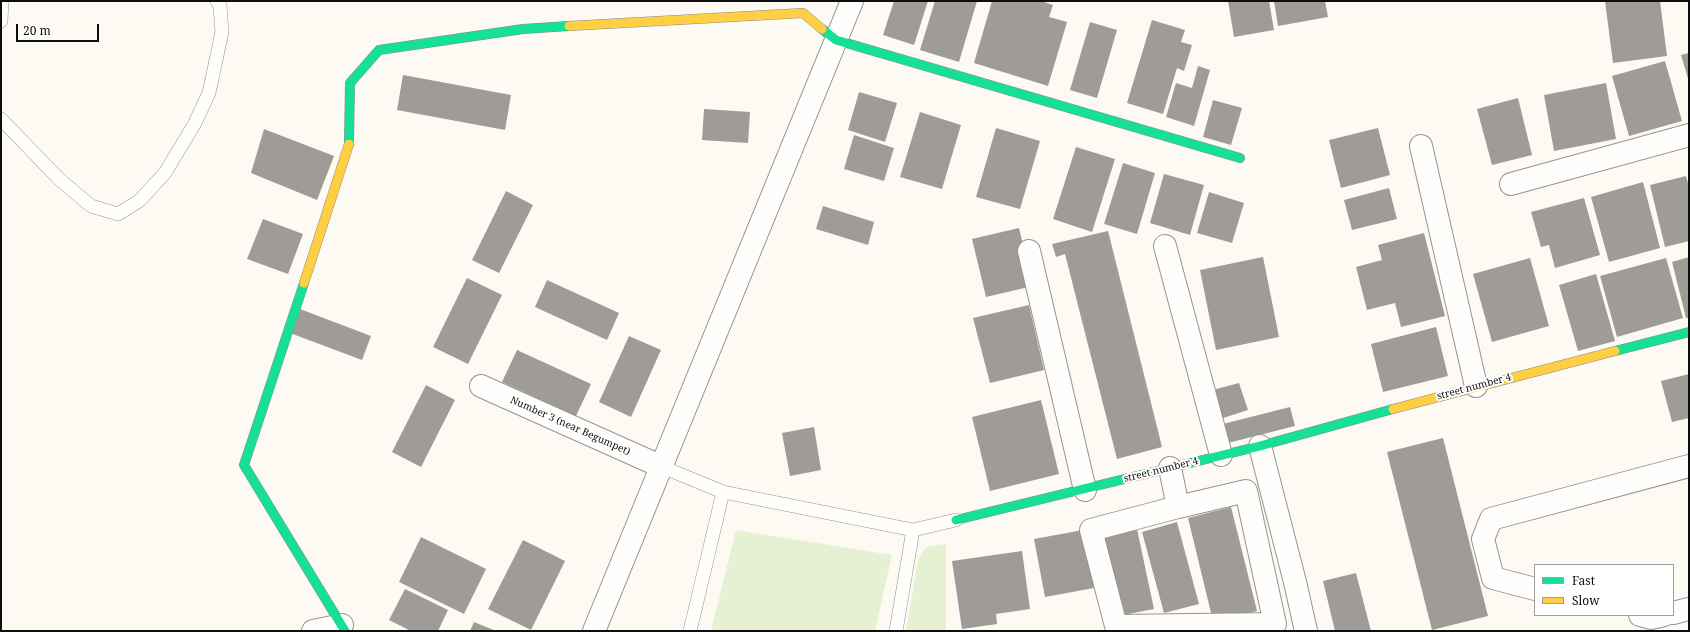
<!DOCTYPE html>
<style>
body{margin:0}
#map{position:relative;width:1690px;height:632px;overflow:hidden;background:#fcfaf2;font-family:"Noto Serif",serif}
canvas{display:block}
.frame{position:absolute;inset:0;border:2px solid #0e0e0e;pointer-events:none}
.legend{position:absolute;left:1534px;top:564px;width:140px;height:52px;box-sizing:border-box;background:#fff;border:1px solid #9f9f9f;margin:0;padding:5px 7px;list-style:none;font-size:12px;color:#0e0e0e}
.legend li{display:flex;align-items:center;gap:8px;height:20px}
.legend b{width:20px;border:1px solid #9f9f9f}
.scale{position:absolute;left:16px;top:24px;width:83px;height:18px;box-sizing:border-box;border:2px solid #0e0e0e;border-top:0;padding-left:5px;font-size:12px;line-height:14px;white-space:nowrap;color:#0e0e0e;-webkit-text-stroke:3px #fff;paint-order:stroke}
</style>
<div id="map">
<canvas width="1690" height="632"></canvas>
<div class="frame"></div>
<ul class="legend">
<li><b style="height:5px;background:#16e098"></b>Fast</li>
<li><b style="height:5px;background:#ffcf43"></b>Slow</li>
</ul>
<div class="scale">20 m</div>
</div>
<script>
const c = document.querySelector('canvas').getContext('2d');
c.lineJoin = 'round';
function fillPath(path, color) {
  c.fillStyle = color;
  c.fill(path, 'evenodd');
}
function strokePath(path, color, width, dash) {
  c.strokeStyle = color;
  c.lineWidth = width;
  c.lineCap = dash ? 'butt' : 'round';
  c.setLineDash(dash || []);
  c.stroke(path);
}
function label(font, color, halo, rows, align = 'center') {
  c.font = font + ' "Noto Serif",serif';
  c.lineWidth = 4;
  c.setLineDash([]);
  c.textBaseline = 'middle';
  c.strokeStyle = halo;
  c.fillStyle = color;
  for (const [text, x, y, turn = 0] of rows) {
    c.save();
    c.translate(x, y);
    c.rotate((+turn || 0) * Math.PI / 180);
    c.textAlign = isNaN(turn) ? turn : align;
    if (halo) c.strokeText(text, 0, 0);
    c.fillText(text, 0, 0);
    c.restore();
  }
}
const green = new Path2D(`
 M736,530L892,555L875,631H711Z
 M946,544V631H906L918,560L926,547Z`);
const building = new Path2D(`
 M894,1H928L914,45L883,35Z
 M935,1H977L959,62L920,50Z
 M992,1H1041L1053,5L1049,17L1067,22L1048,86L974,63Z
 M1228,1H1269L1274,30L1234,37Z
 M1274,1H1325L1328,17L1278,26Z
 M1605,1H1660L1667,56L1613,63Z
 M1152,20L1185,30L1181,42L1192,45L1184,71L1177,68L1163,114L1127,103Z
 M1090,22L1117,30L1097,98L1070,90Z
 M1689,53V82L1681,55Z
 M1665,61L1682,121L1629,136L1612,76Z
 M1198,66L1210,70L1194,126L1166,117L1176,83L1192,88Z
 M403,75L511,95L505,130L397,110Z
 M1606,83L1616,139L1554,151L1544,95Z
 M859,92L897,103L885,142L848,130Z
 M1518,98L1532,155L1492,165L1477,109Z
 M1213,100L1242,108L1231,145L1203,137Z
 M704,109L750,112L748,143L702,140Z
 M920,112L961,125L942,189L900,177Z
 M996,128L1040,141L1020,209L976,197Z
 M1378,128L1390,175L1341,188L1329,140Z
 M264,129L334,156L317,200L251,173Z
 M854,135L894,148L884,181L844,169Z
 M1076,147L1115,159L1092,232L1053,219Z
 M1123,163L1155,173L1137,234L1104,224Z
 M1164,174L1204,185L1190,235L1150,223Z
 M1686,176L1689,187V241L1665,247L1650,185Z
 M1643,182L1660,248L1609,262L1591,197Z
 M1389,188L1397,219L1352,230L1344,200Z
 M506,191L533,205L499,273L472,260Z
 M1209,192L1244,203L1232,243L1197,233Z
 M1584,198L1600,255L1555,268L1549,245L1541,247L1531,212Z
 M823,206L874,222L868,245L816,229Z
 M263,219L303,234L288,274L247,259Z
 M1019,228L1033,286L986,297L972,239Z
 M1108,231L1162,447L1117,459L1065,254L1056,257L1052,244Z
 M1424,233L1445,316L1401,327L1395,303L1367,310L1356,267L1382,260L1378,245Z
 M1263,257L1279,337L1216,350L1200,270Z
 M1689,257V318H1686L1672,262Z
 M1530,258L1549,326L1492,342L1473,274Z
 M1666,258L1683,318L1617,337L1600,276Z
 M1596,274L1615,341L1578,351L1559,285Z
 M467,278L502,295L468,364L433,347Z
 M547,280L619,313L607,340L535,307Z
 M1029,305L1044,370L990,383L973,318Z
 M300,309L371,336L362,360L290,333Z
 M1436,327L1448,376L1383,392L1371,344Z
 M629,336L661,350L631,417L599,402Z
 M517,350L591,384L576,416L502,382Z
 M1689,374V418L1672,422L1661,381Z
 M1239,383L1248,410L1217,420L1209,391Z
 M426,385L455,400L421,467L392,452Z
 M1041,400L1059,474L990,491L972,417Z
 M1290,407L1295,426L1220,445L1215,426Z
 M814,427L821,470L790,476L782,433Z
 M1443,438L1488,616L1432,630L1387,452Z
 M1231,507L1257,611L1213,621L1188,518Z
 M1177,522L1199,604L1164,613L1142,532Z
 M1137,529L1154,609L1118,616L1101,537Z
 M1083,530L1094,588L1045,597L1034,539Z
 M421,537L486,569L464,614L399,582Z
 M523,540L565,561L531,630L488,609Z
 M1022,551L1030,609L996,614L997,624L962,629L952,561Z
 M1356,573L1371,631H1335L1323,581Z
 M405,589L448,610L438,631H411L389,620Z
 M474,622L496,631H470Z`);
const lane = new Path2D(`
 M1,21L2,1
 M1,119L59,179L91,206L118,214L139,201L165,173L195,123L209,93L222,32L220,6L217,1
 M660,466L723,492L913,530L896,631
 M913,530L956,520
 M690,631L723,492`);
const street = new Path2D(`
 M1421,146L1476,386
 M1511,184L1689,135
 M1165,246L1221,455
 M1029,251L1085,490
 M481,386L660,466
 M1260,446L1295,582L1306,631
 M1170,468L1178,507L1091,530L1116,626L1275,624L1246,491L1178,507
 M1535,589L1493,578L1483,539L1491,519L1689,466
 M1673,613L1689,609
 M1640,615L1651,618L1664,615
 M313,631L342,625
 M594,631L852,1`);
const fast = new Path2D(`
 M822,29L836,40L1240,158
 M349,144L350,83L379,50L523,29L569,26
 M304,283L244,465L345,631
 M1615,351L1689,332
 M956,520L1260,446L1393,409`);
const slow = new Path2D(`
 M569,26L803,13L822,29
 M304,283L349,144
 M1393,409L1615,351`);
const streetNames = [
 ["street number 4",1474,387,-15],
 ["Number 3 (near Begumpet)",570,426,24],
 ["street number 4",1161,470,-14]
];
fillPath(green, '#e5f1d2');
fillPath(building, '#9f9c98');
strokePath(lane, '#959491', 14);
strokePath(street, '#959491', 24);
strokePath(fast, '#8c8b87', 10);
strokePath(slow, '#8c8b87', 10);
strokePath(lane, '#fffefd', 13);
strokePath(street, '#fffefd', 22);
strokePath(fast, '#16e098', 9);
strokePath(slow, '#ffcf43', 9);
label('10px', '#0e0e0e', '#fff', streetNames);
</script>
